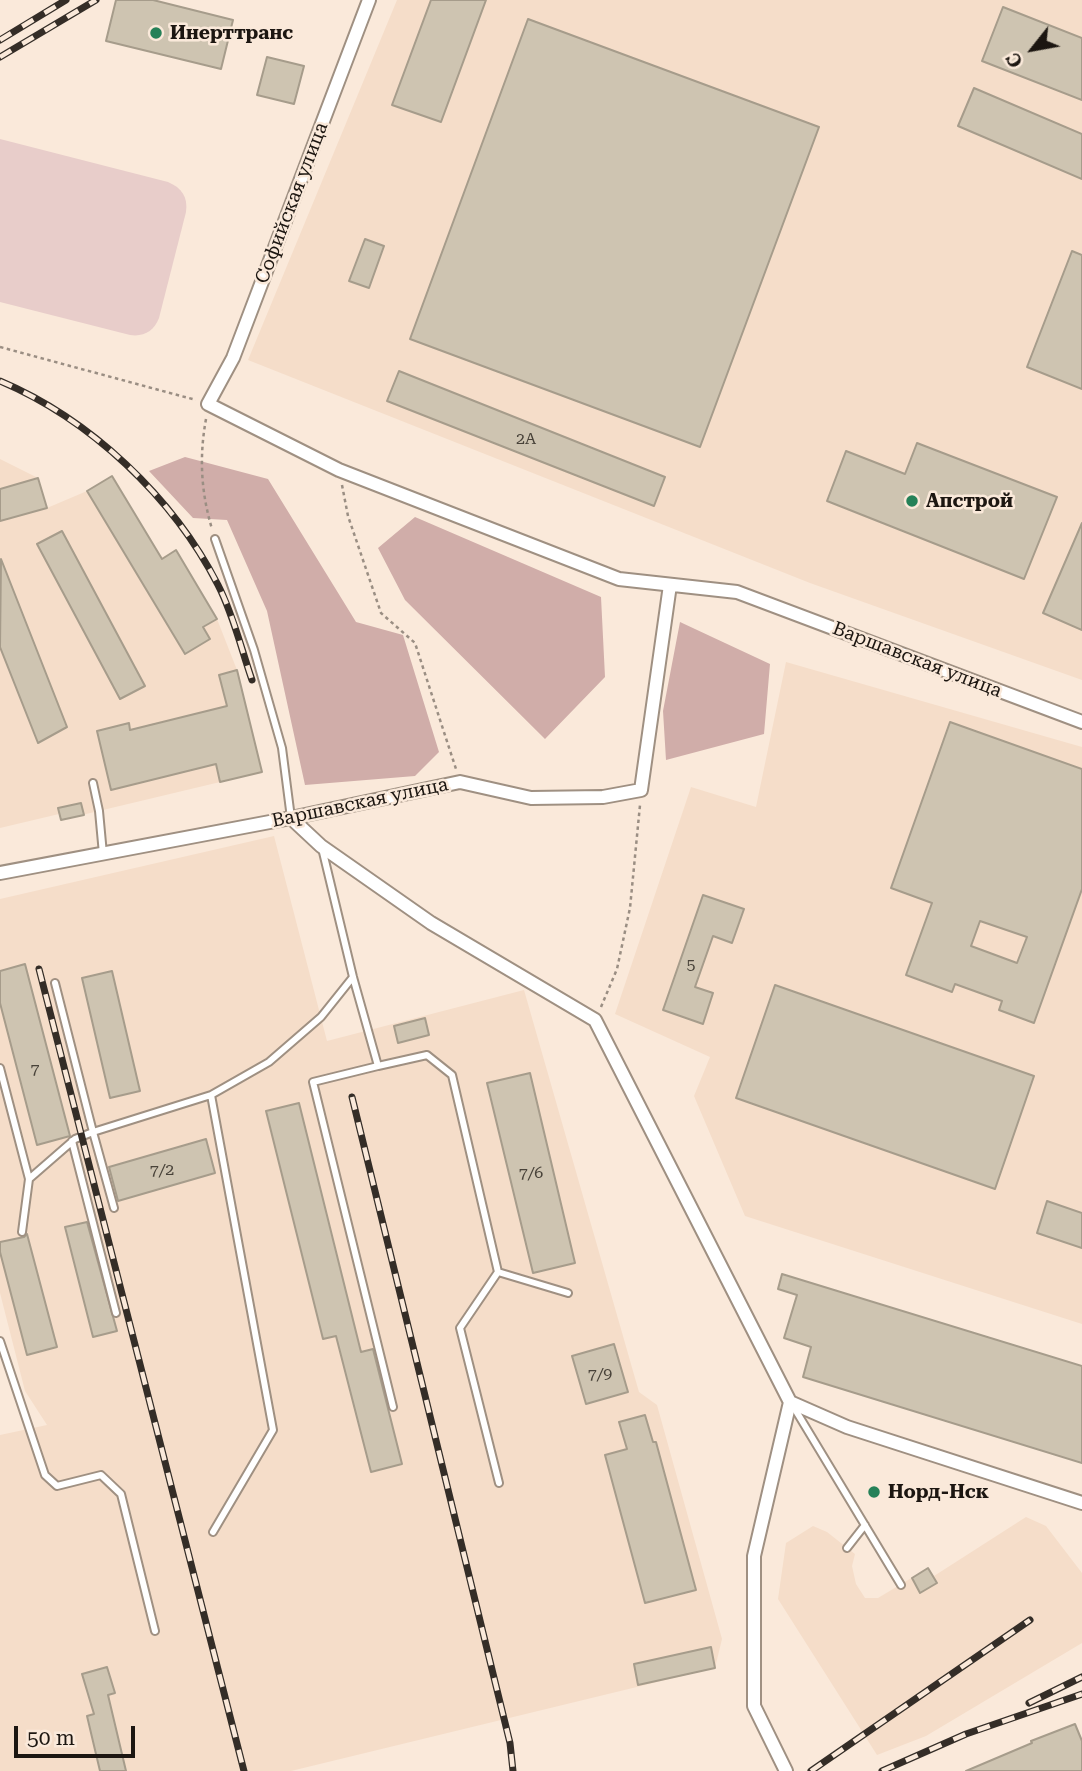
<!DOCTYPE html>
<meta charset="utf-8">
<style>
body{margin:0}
#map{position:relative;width:1082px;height:1771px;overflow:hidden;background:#fae9da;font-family:"Roboto Serif",serif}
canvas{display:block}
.north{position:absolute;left:998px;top:14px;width:70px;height:70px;-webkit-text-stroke:5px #fae9da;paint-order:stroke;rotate:239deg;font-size:19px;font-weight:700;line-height:28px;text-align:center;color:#1c1611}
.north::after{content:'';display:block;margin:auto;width:24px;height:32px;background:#1c1611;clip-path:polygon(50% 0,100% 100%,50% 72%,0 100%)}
.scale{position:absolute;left:14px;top:1726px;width:121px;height:32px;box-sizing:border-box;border:4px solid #1c1611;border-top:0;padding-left:9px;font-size:21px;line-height:24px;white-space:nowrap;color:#1c1611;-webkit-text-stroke:5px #fae9da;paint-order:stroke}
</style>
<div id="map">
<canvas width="1082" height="1771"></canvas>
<div class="north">С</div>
<div class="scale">50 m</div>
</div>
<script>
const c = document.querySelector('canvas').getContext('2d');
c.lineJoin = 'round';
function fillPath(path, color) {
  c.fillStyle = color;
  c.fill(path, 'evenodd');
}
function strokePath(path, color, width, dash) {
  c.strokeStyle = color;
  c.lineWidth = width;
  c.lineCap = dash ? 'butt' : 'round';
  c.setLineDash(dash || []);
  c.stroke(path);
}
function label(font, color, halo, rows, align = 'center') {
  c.font = font + ' "Roboto Serif",serif';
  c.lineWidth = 5;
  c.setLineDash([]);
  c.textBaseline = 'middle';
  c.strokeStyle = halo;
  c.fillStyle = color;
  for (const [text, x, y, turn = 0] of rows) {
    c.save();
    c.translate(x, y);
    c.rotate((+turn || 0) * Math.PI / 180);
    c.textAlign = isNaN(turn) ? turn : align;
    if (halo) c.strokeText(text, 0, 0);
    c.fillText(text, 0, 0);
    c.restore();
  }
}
const built = new Path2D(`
 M397,0H1082V680L810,583L248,360Z
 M0,459L38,478L47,508L87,491L112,476L161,558L176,550L217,619L237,670L262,772L61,820L59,814L0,828Z
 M786,662L1082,747V1324L745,1216L694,1096L710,1057L615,1014L691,787L756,807Z
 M274,836L327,1041L524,990L639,1392L657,1405L722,1639L715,1668L291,1771H0V1435L47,1425L25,1391L0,1293V899Z
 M1026,1517L1046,1526L1082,1573V1643L926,1736L877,1755L778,1599L786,1543L813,1526L827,1532L855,1554L852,1566L856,1584L865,1598H878L928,1568L934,1576Z`);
const green = new Path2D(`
 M0,139L168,182C182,188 188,197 186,212L159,318C154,331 144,337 130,335L0,302Z`);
const forest = new Path2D(`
 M185,457L268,479L356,622L403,635L439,752L415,776L305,785L267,611L227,520L193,518L149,471Z
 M415,517L601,597L605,677L545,739L405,600L378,548Z
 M680,622L770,664L764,734L666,760L663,711Z`);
const building = new Path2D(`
 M116,0H153L233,20L221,69L106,41Z
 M431,0H486L441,122L392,105Z
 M1003,7L1082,38V100L982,61Z
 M528,19L819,127L700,447L410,339Z
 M267,57L304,66L294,104L257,95Z
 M974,88L1082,134V179L958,126Z
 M365,239L384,246L369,288L349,281Z
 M1072,251L1082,255V389L1027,367Z
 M399,371L665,477L654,506L387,401Z
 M917,443L1057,497L1024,579L827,501L846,451L905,474Z
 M112,476L162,559L176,550L217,619L203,627L210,639L185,654L87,491Z
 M38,478L47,508L0,521V489Z
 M1082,523V630L1043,613Z
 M62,531L145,686L120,699L37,544Z
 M1,559L67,727L38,743L0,647Z
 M237,670L262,772L220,782L216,764L111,790L97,731L129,723L130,730L227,706L219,675Z
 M950,722L1082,769V889L1034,1023L999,1010L1002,1001L955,984L952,992L906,975L932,903L891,888ZM980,921L1027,937L1017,963L971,946Z
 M81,803L84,815L61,820L58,808Z
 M703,895L744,909L732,943L713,936L695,987L713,993L703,1024L663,1010Z
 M25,964L70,1136L37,1145L0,1003V971Z
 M112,971L140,1091L110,1098L82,978Z
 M775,985L1034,1076L995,1189L736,1098Z
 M425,1018L429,1035L398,1043L394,1026Z
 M530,1073L575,1263L533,1273L487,1083Z
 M299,1103L361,1352L373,1349L402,1464L371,1472L336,1336L323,1339L266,1111Z
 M206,1139L215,1173L118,1201L109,1167Z
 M1047,1201L1082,1213V1248L1037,1233Z
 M87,1222L117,1331L93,1337L65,1227Z
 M27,1234L57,1347L27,1355L0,1252V1242L24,1237Z
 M782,1274L1082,1366V1463L803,1377L811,1347L784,1338L797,1295L778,1289Z
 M614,1344L628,1392L586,1404L572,1356Z
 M645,1415L653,1442H656L696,1590L645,1603L605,1455L627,1449L619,1422Z
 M928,1568L937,1583L920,1593L912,1578Z
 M711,1647L715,1668L638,1685L634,1664Z
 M107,1667L115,1693L108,1695L126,1771H100L87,1716L94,1714L82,1674Z
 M1075,1724L1082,1741V1771H966L1032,1743L1031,1741Z`);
const path = new Path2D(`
 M0,347L196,400
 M206,419C199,457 201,492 212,529
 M342,485L348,516L381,613L415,643L456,769
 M601,1007L617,969L630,908L640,805`);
const lane = new Path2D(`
 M215,539L254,650L282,748L291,818
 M93,783L99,811L103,854
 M322,848L353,977L378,1066L427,1055L452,1075L498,1272L568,1293
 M378,1066L313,1082L393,1407
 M0,1068L29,1179L22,1232
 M211,1095L273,1430L213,1532
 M72,1141L116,1313
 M29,1179L75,1139L93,1132L55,983
 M114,1208L93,1132L211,1095L269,1062L321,1017L353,977
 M498,1272L460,1328L499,1483
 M0,1341L45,1475L57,1486L101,1475L121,1494L155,1631
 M793,1406L901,1585
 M847,1548L865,1525`);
const street = new Path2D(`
 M369,0L233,358L208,404L339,470L619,579L737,592L1082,722
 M291,818L321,846L431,923L595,1020L790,1402L754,1556V1706L786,1771
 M0,873L291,818L460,782L531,798L603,797L641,790L670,585
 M790,1402L847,1427L1082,1503`);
const rail = new Path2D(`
 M0,40L66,0
 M0,57L96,0
 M0,381C90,419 173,497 218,585C233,614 241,648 252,680
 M39,969L244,1771
 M352,1097L510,1743L513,1771
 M1029,1703L1082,1677
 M811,1771L1030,1620
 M882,1771L966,1734L1082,1694`);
const markers = [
 [156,33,7,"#258158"],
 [912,501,7,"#258158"],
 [874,1492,7,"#258158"]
];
const numberNames = [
 ["2А",526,439],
 ["5",691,965],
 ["7",35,1069],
 ["7/2",162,1170],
 ["7/6",531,1173],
 ["7/9",600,1374]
];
const poiNames = [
 ["Инерттранс",170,33],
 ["Апстрой",926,501],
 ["Норд-Нск",888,1492]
];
const streetNames = [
 ["Софийская улица",292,203,-69],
 ["Варшавская улица",917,660,21],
 ["Варшавская улица",360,803,-12]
];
fillPath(built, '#f5ddc9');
fillPath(green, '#e8cdca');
fillPath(forest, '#d0ada9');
fillPath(building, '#cec4b1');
strokePath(building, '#a69c8b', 2);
strokePath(lane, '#9f9082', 10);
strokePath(street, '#9f9082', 16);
strokePath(path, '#9a8e83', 2.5, [3.5, 3.5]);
strokePath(lane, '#fff', 6);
strokePath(street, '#fff', 12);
strokePath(rail, '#342d27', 7);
strokePath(rail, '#fae9da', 4.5, [13]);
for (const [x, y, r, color] of markers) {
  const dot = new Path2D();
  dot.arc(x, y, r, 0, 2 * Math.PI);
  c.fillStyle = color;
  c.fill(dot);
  strokePath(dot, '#fae9da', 2.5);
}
label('16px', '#484239', null, numberNames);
label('bold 19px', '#1c1611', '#fae9da', poiNames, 'left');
label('19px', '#1c1611', '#fae9da', streetNames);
</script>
